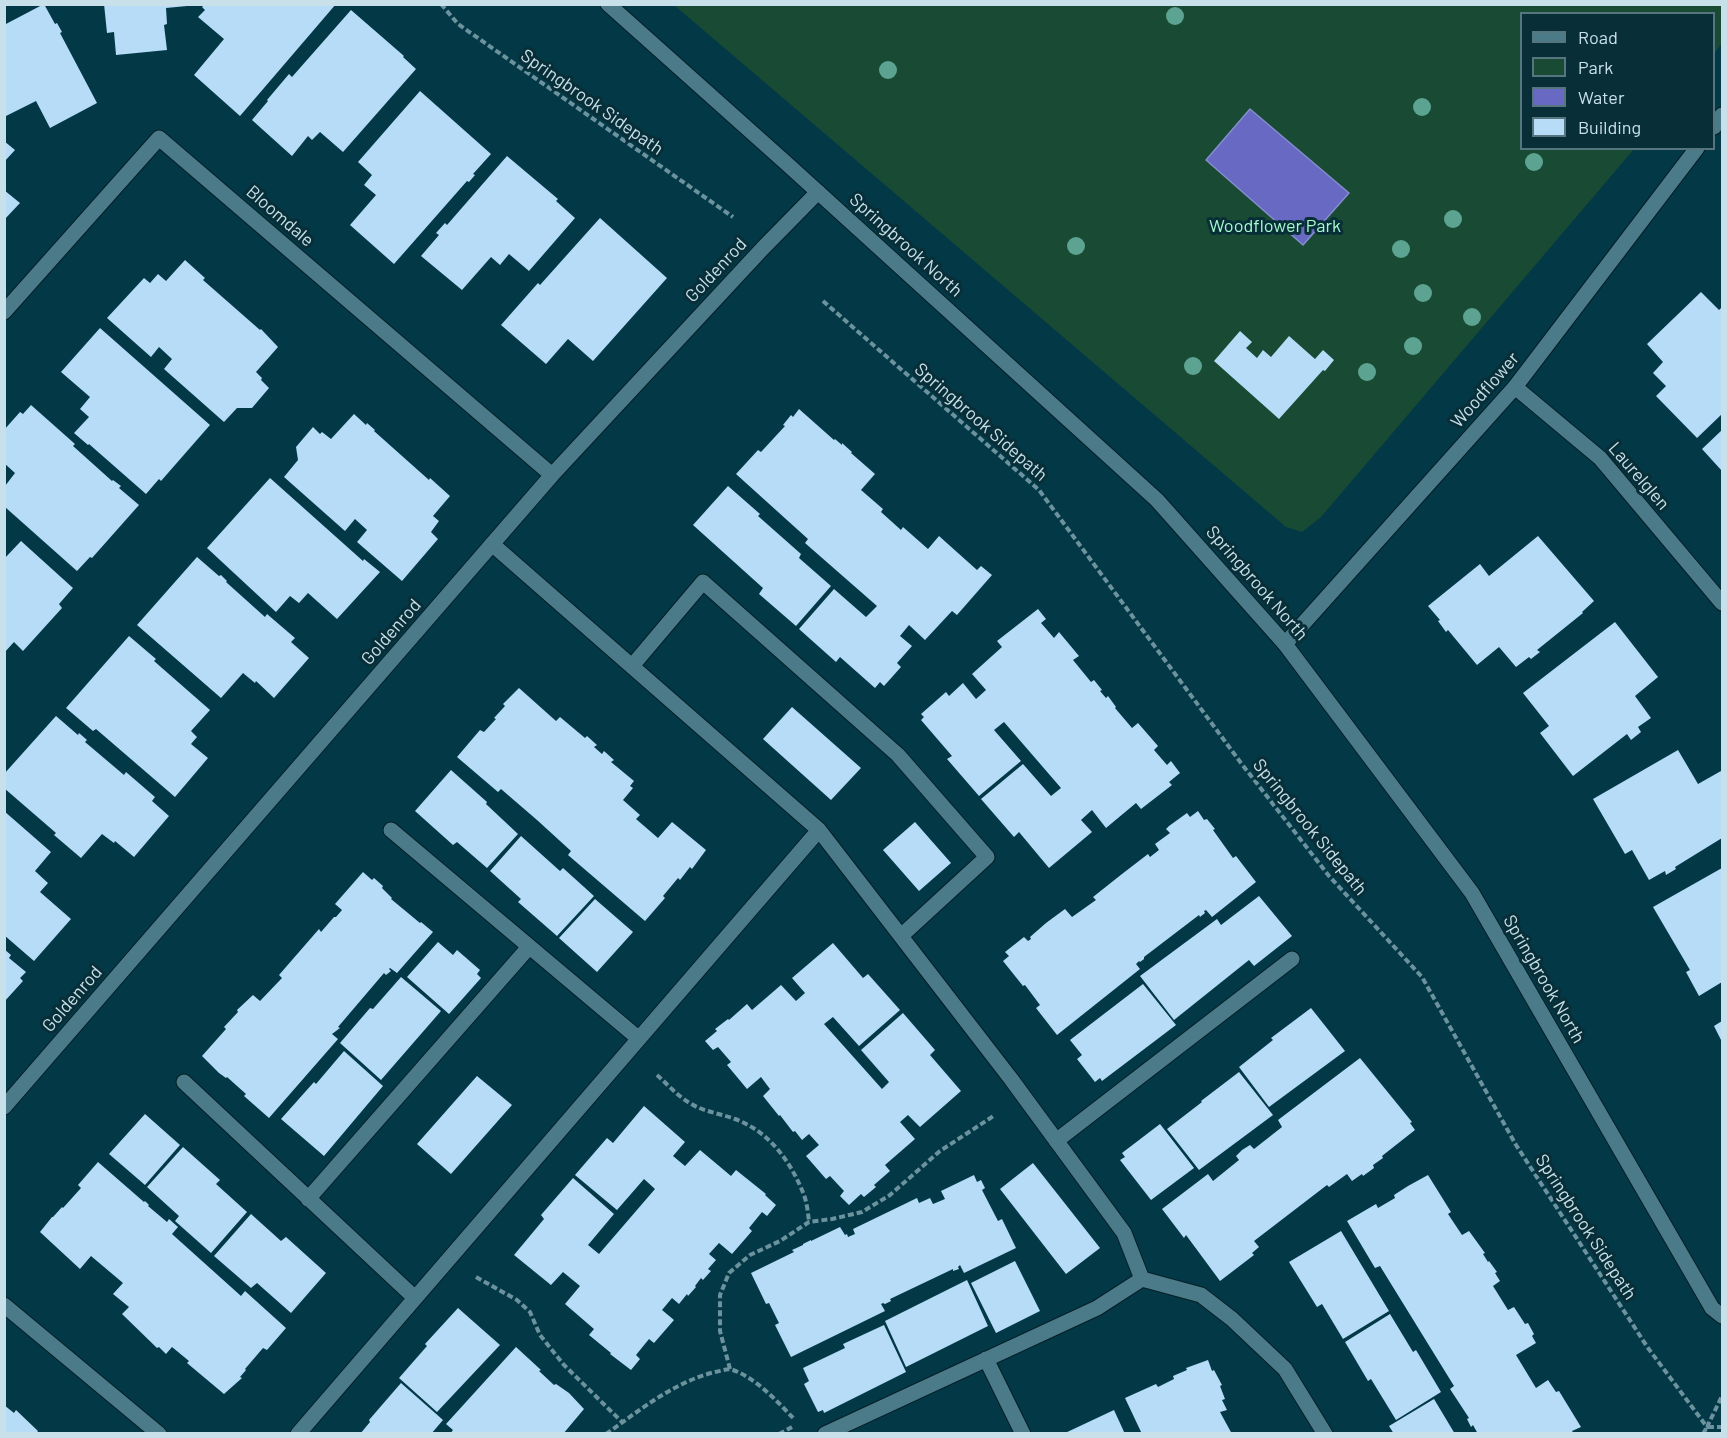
<!DOCTYPE html>
<style>
body{margin:0}
#map{position:relative;width:1727px;height:1438px;overflow:hidden;background:#033947;font-family:Barlow,sans-serif}
canvas{display:block}
.frame{position:absolute;inset:0;border:6px solid #c8e0e9;pointer-events:none}
.legend{position:absolute;left:1520px;top:12px;width:195px;height:138px;box-sizing:border-box;background:#082e38;border:2px solid #55757f;margin:0;padding:8px 10px;list-style:none;font-size:18px;color:#c8e0e9}
.legend li{display:flex;align-items:center;gap:12px;height:30px}
.legend b{width:30px;border:2px solid #55757f}
</style>
<div id="map">
<canvas width="1727" height="1438"></canvas>
<div class="frame"></div>
<ul class="legend">
<li><b style="height:8px;background:#4b7a89"></b>Road</li>
<li><b style="height:16px;background:#184a34"></b>Park</li>
<li><b style="height:16px;background:#6869c2"></b>Water</li>
<li><b style="height:16px;background:#b6dcf8"></b>Building</li>
</ul>
</div>
<script>
const c = document.querySelector('canvas').getContext('2d');
c.lineJoin = 'round';
function fillPath(path, color) {
  c.fillStyle = color;
  c.fill(path, 'evenodd');
}
function strokePath(path, color, width, dash) {
  c.strokeStyle = color;
  c.lineWidth = width;
  c.lineCap = dash ? 'butt' : 'round';
  c.setLineDash(dash || []);
  c.stroke(path);
}
function label(font, color, halo, rows, align = 'center') {
  c.font = font + ' Barlow,sans-serif';
  c.lineWidth = 6;
  c.setLineDash([]);
  c.textBaseline = 'middle';
  c.strokeStyle = halo;
  c.fillStyle = color;
  for (const [text, x, y, turn = 0] of rows) {
    c.save();
    c.translate(x, y);
    c.rotate((+turn || 0) * Math.PI / 180);
    c.textAlign = isNaN(turn) ? turn : align;
    if (halo) c.strokeText(text, 0, 0);
    c.fillText(text, 0, 0);
    c.restore();
  }
}
const green = new Path2D(`
 M1722,4V43L1714,54V14H1522V148L1634,149L1321,517L1302,532L1286,527L674,5Z`);
const water = new Path2D(`
 M1250,109L1349,193L1303,245L1206,160Z`);
const building = new Path2D(`
 M44,4L55,24L57,23L62,32L60,33L97,103L50,128L36,101L4,117V25Z
 M104,4H187V6L166,8L167,24L164,25L167,50L116,55L114,32L107,33Z
 M205,4H336L240,116L194,75L224,39L198,17L205,10L202,7Z
 M351,10L404,56L403,57L416,69L343,152L320,132L312,140L308,136L292,156L252,120L268,101L267,100L289,74L292,77Z
 M420,91L491,154L473,174L475,175L469,182L467,181L394,264L350,225L376,195L364,185L372,175L358,162Z
 M4,141L15,150L4,162Z
 M507,156L558,199L556,201L575,218L529,271L509,254L500,265L491,257L462,290L421,256L439,235L436,233L445,223L447,225Z
 M4,190L20,203L4,220Z
 M600,218L667,278L593,361L568,339L546,364L501,325L538,283L540,285Z
 M185,260L205,278L203,280L260,330L261,329L278,347L256,372L262,378L261,380L269,388L252,408H237L224,422L164,369L172,359L159,347L151,357L107,318L144,278L150,283L158,274L166,281Z
 M1701,292L1719,310L1722,307V414L1697,438L1656,396L1666,386L1653,373L1663,362L1647,344Z
 M100,328L210,425L161,481L159,479L146,494L89,444L88,445L74,433L89,417L80,409L90,397L61,372Z
 M1240,331L1252,342L1246,348L1257,358L1263,350L1271,357L1289,336L1315,359L1323,350L1334,360L1325,371L1323,370L1279,419L1214,361Z
 M31,405L75,444L73,446L112,481L113,480L121,486L119,488L139,505L92,558L90,557L77,571L5,507V486L15,473L4,463V430L20,412L23,414Z
 M799,409L834,440L835,439L842,445V443L852,452L851,453L875,474L861,490L883,509L881,512L901,530L903,527L928,549L939,536L977,570L981,566L992,575L957,615L952,611L925,640L909,625L900,636L912,646L897,663L901,667L884,686L880,682L875,688L840,657L836,662L799,629L834,589L866,617L877,606L805,543L808,539L736,474L758,450L761,452L785,426L783,425L791,415L793,417Z
 M354,414L366,425L367,423L375,430L374,431L429,480L430,478L450,496L433,516L439,521L431,532L438,539L402,581L357,542L367,530L355,519L345,531L284,477L298,460L296,447L313,427L320,434L322,432L331,439Z
 M1722,430V471L1702,449Z
 M270,478L363,561L364,559L380,572L337,619L308,593L299,603L290,596L276,612L207,548Z
 M728,486L760,514L758,516L801,554L799,558L831,586L796,626L759,594L763,588L693,525Z
 M1538,536L1594,601L1582,612L1583,613L1537,650L1540,652L1531,659L1529,657L1516,667L1499,647L1477,665L1448,630L1446,632L1438,621L1440,620L1428,606L1480,564L1489,576Z
 M21,541L73,588L59,604L62,608L23,651L14,642L4,653V559Z
 M197,557L219,576L221,575L227,581L226,582L265,617L267,614L295,638L291,642L309,658L274,698L256,681L255,683L243,673L221,698L137,625Z
 M1038,609L1046,619L1041,623L1054,638L1059,632L1079,656L1073,660L1091,682L1094,680L1102,690L1100,691L1106,698L1108,696L1116,707L1115,708L1132,728L1138,723L1158,746L1154,750L1167,765L1171,761L1180,773L1169,782L1172,785L1141,809L1136,803L1106,828L1092,810L1081,820L1092,832L1049,868L1019,832L1014,837L981,799L1023,764L1051,796L1061,788L1004,722L994,730L1021,761L979,796L947,759L952,756L921,720L924,717L921,714L946,692L949,696L963,683L976,699L986,690L972,674L1002,647L997,641Z
 M1615,622L1658,677L1635,696L1651,718L1638,727L1641,732L1631,740L1627,734L1573,776L1540,733L1549,726L1523,693Z
 M129,636L156,659L154,661L210,710L191,731L197,737L191,744L208,758L175,797L96,729L93,731L66,708Z
 M519,688L556,721L560,717L585,738L587,736L597,745L594,747L602,754L604,751L614,760L611,762L634,781L630,786L633,788L623,800L640,815L636,819L658,838L672,822L706,850L692,869L690,867L680,880L678,878L663,896L665,898L645,921L568,855L571,851L537,820L501,789L498,792L457,757L480,730L484,732L496,719L494,718L505,706L503,704Z
 M792,707L861,768L831,800L763,739Z
 M56,716L78,735L79,733L87,740L85,742L124,775L126,772L155,797L152,801L169,816L134,857L115,841L114,843L102,834L81,858L54,835L56,833L4,788V774Z
 M1678,750L1698,784L1721,771L1722,773V838L1675,867L1676,869L1666,875L1665,871L1649,880L1632,850L1625,854L1593,799Z
 M451,770L487,802L486,804L518,834L487,868L457,842L453,845L415,811Z
 M4,811L51,852L35,871L48,883L40,892L71,919L34,961L4,935Z
 M1198,811L1204,820L1207,819L1215,829L1213,830L1233,858L1236,856L1256,882L1212,917L1206,910L1204,911L1205,913L1200,917L1199,915L1144,957V959L1140,962L1139,961L1136,964L1140,969L1057,1035L1036,1008L1040,1005L1025,985L1023,986L1003,961L1009,956L1005,952L1024,937L1028,941L1031,939L1030,937L1046,923L1065,909L1072,917L1096,900L1093,897L1122,874L1148,854L1150,857L1159,850L1155,844L1170,833L1166,829L1169,826L1187,813L1190,817Z
 M915,822L951,863L919,891L883,850Z
 M521,836L560,871L563,868L594,896L557,936L518,902L521,899L490,871Z
 M1722,868V982L1699,996L1686,972L1690,970L1653,907Z
 M363,872L372,880L374,878L383,886L382,888L392,898L391,899L420,923L421,922L433,932L397,973L390,968L389,969L391,971L386,975L384,973L338,1027L340,1028L332,1034L338,1039L269,1118L244,1096L246,1094L227,1077L226,1078L219,1073L202,1056L226,1029L224,1027L238,1012L237,1010L253,995L260,1001L282,978L279,975L319,929L321,932L334,917H336L342,910L335,904Z
 M1259,896L1292,936L1254,966L1249,960L1174,1020L1140,976L1217,919L1221,925Z
 M595,899L633,932L597,972L559,938Z
 M438,942L453,955L457,950L480,970L477,974L481,978L449,1014L407,977Z
 M833,943L863,978L868,974L900,1010L859,1046L833,1017L824,1024L882,1089L889,1082L861,1050L903,1013L935,1050L930,1055L961,1091L920,1127L908,1115L900,1122L915,1139L885,1165L890,1171L874,1185L876,1187L864,1197L861,1194L849,1205L840,1196L844,1191L830,1176L826,1179L806,1156L819,1145L809,1134L802,1140L795,1131L793,1132L780,1115L779,1116L763,1096L770,1089L761,1077L747,1089L727,1065L731,1062L718,1047L713,1050L705,1041L717,1031L715,1029L728,1019L729,1020L747,1004L752,1010L781,985L796,1001L805,993L792,978Z
 M4,949L11,955L9,958L26,972L20,978L23,981L4,1002Z
 M401,977L441,1011L381,1080L340,1043L370,1008L373,1009Z
 M1143,984L1176,1025L1102,1081L1100,1078L1095,1082L1077,1059L1082,1055L1070,1040Z
 M1311,1008L1345,1051L1269,1107L1239,1067L1273,1040L1271,1038Z
 M1722,1021V1042L1714,1026Z
 M344,1051L383,1086L324,1156L281,1119L314,1082L316,1084Z
 M1360,1058L1412,1122L1410,1123L1415,1130L1382,1156L1383,1158L1373,1165L1374,1168L1363,1176L1362,1174L1352,1181L1347,1174L1329,1187L1327,1185L1254,1241L1259,1247L1252,1253L1254,1255L1220,1281L1186,1235L1184,1238L1162,1209L1208,1174L1213,1181L1239,1160L1236,1156L1242,1150L1250,1145L1254,1149L1282,1127L1278,1120Z
 M1239,1072L1273,1115L1199,1170L1167,1129L1202,1102L1201,1101Z
 M477,1076L512,1105L451,1174L417,1144Z
 M644,1106L685,1142L673,1156L685,1166L700,1150L731,1176L736,1170L766,1194L765,1195L776,1205L767,1216L762,1212L749,1228L752,1231L732,1254L719,1243L709,1254L716,1260L708,1269L711,1271L703,1280L701,1278L695,1286L696,1287L688,1296L687,1294L679,1304L672,1298L662,1310L674,1320L654,1343L649,1339L636,1355L640,1359L631,1370L610,1354L611,1353L589,1335L594,1329L565,1304L580,1286L563,1272L551,1285L514,1255L544,1219L541,1215L573,1178L614,1214L588,1245L599,1254L655,1189L644,1179L617,1210L575,1175L607,1138L613,1143Z
 M145,1114L180,1145L145,1185L109,1154Z
 M1160,1124L1194,1168L1151,1200L1120,1160L1125,1157L1122,1153Z
 M183,1147L220,1180L216,1184L247,1212L211,1253L175,1221L179,1216L147,1187Z
 M98,1162L144,1202L145,1201L149,1205L148,1206L167,1222L169,1219L178,1227L172,1234L241,1296L245,1291L286,1328L267,1350L263,1348L245,1369L246,1370L240,1377L242,1378L224,1394L187,1363L189,1361L172,1347L166,1354L159,1347L157,1348L122,1314L129,1307L113,1294L123,1283L91,1256L80,1269L40,1232L52,1217H53L62,1207L63,1208L81,1188L78,1185Z
 M1033,1163L1100,1248L1066,1274L1000,1189Z
 M974,1175L977,1182L981,1180L985,1188L982,1190L998,1221L1002,1219L1016,1248L964,1273L960,1265L958,1267L959,1269L953,1271V1269L890,1299L891,1301L885,1304L883,1303L881,1304L885,1311L791,1357L775,1325L779,1323L769,1303L766,1304L751,1273L794,1252L792,1250L803,1245V1244L811,1240V1241L840,1227L845,1235L847,1234L848,1237L855,1234L853,1229L917,1198L919,1203L930,1198L933,1204L945,1199L941,1191Z
 M1428,1175L1451,1212L1448,1214L1462,1235L1469,1231L1485,1253L1483,1254L1488,1262L1489,1261L1497,1272L1495,1273L1500,1281L1493,1286L1508,1310L1514,1307L1525,1324L1528,1323L1534,1334L1532,1336L1536,1343L1516,1355L1536,1388L1548,1380L1556,1392L1559,1391L1581,1427L1572,1431L1574,1434H1478L1473,1425L1471,1427L1467,1419L1469,1418L1450,1389L1454,1386L1380,1266L1375,1268L1347,1221L1376,1204L1378,1208L1395,1198L1394,1195L1408,1186Z
 M251,1214L281,1241L286,1237L326,1273L291,1313L257,1283L251,1288L214,1256Z
 M1341,1231L1389,1311L1343,1339L1322,1304L1317,1307L1289,1262Z
 M1015,1261L1040,1311L996,1333L971,1283Z
 M967,1280L988,1326L906,1367L885,1321Z
 M458,1308L500,1345L437,1412L399,1378L427,1346L425,1344Z
 M1390,1314L1413,1352L1416,1350L1441,1392L1396,1420L1371,1379L1368,1381L1345,1342Z
 M884,1325L906,1372L824,1413L823,1410L818,1412L804,1384L809,1381L803,1368L845,1348L843,1344Z
 M516,1347L541,1370L539,1371L554,1385L556,1384L569,1393L584,1409L563,1434H450L453,1430L446,1424Z
 M1208,1360L1212,1371L1214,1370L1222,1385L1220,1386L1225,1399L1222,1400L1227,1410L1220,1412L1232,1434H1142L1125,1398L1156,1384L1158,1387L1174,1379L1173,1376L1187,1370L1186,1368Z
 M401,1383L443,1420L431,1434H360L370,1422L369,1420Z
 M1434,1399L1455,1434H1394L1389,1426Z
 M4,1405L14,1413L16,1410L38,1431L36,1434H4Z
 M1114,1410L1125,1434H1063Z`);
const path = new Path2D(`
 M441,4L458,24L733,217
 M823,301L1039,490L1241,763L1329,876L1422,977L1516,1145L1648,1348L1707,1427L1722,1396
 M657,1075C667,1084 677,1095 688,1102C703,1112 719,1113 735,1119C770,1132 791,1162 804,1195C807,1203 808,1213 809,1222
 M476,1277L517,1300L530,1312L540,1335L564,1365L622,1422
 M730,1369L720,1331V1295L729,1273L750,1255L780,1241L809,1222L832,1219L862,1212L890,1195L940,1151L995,1115
 M606,1434C640,1410 674,1382 715,1372C721,1371 727,1368 733,1370C756,1378 778,1402 794,1419
 M779,1434L792,1427
 M1703,1434L1707,1427H1722`);
const service = new Path2D(`
 M492,544L819,830L1011,1079L1124,1233L1142,1279L1097,1308L825,1434
 M632,666L703,582L898,755L987,857L901,936
 M391,830L638,1038
 M184,1082L415,1298
 M1056,1141L1292,959
 M308,1199L529,947
 M1142,1279L1201,1295L1232,1319L1285,1369L1325,1434
 M4,1305L159,1434
 M986,1359L1023,1434
 M298,1434L819,830`);
const minor = new Path2D(`
 M1714,127L1722,115
 M4,312L159,138L552,475
 M1515,387L1600,458L1722,603
 M1285,644L1515,387L1697,148
 M4,1107L552,475L763,248L818,192`);
const tertiary = new Path2D(`
 M608,4L786,163L1157,500L1285,644L1472,893L1712,1308L1722,1316`);
const trees = [
 [1175,16],
 [888,70],
 [1422,107],
 [1534,162],
 [1453,219],
 [1076,246],
 [1401,249],
 [1423,293],
 [1472,317],
 [1413,346],
 [1193,366],
 [1367,372]
];
const streetNames = [
 ["Springbrook Sidepath",592,102,35],
 ["Bloomdale",280,216,41],
 ["Springbrook North",906,245,42],
 ["Goldenrod",716,270,-47],
 ["Woodflower",1485,390,-49],
 ["Springbrook Sidepath",981,422,41],
 ["Laurelglen",1639,476,49],
 ["Springbrook North",1257,583,49],
 ["Goldenrod",391,632,-49],
 ["Springbrook Sidepath",1310,827,51],
 ["Springbrook North",1544,979,60],
 ["Goldenrod",72,999,-49],
 ["Springbrook Sidepath",1586,1227,57]
];
const parkNames = [
 ["Woodflower Park",1275,226]
];
fillPath(green, '#184a34');
fillPath(water, '#6869c2');
strokePath(water, '#858dce', 1.5);
fillPath(building, '#b6dcf8');
strokePath(service, '#051e25', 17);
strokePath(minor, '#051e25', 17);
strokePath(tertiary, '#051e25', 17);
strokePath(path, '#6c929d', 4, [6, 3]);
strokePath(service, '#4b7a89', 15);
strokePath(minor, '#4b7a89', 15);
strokePath(tertiary, '#4b7a89', 15);
c.fillStyle = '#5da391';
for (const [x, y] of trees) {
  c.beginPath();
  c.arc(x, y, 9, 0, 2 * Math.PI);
  c.fill();
}
label('18px', '#c8e0e9', '#082e38', streetNames);
label('18px', '#a7f9ce', '#082e38', parkNames);
</script>
